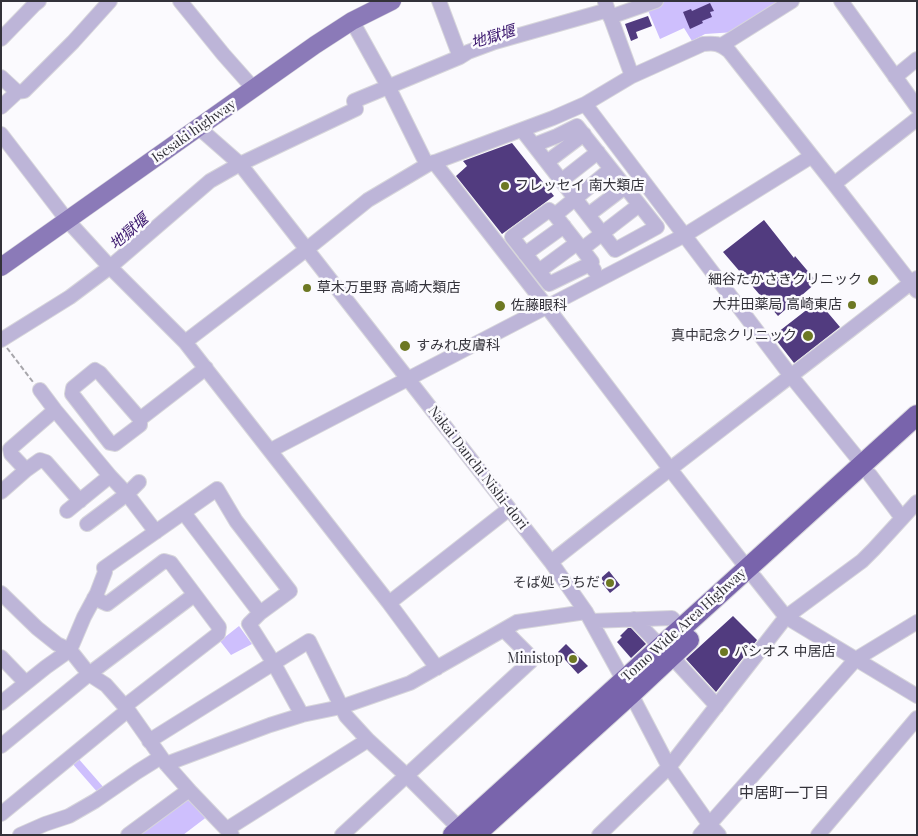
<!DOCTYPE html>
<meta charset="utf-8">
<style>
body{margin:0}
#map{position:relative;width:918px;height:836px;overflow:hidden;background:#fbfafe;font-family:"Playfair Display",serif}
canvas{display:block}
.frame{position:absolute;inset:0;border:2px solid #33323a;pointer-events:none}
</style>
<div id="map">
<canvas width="918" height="836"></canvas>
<div class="frame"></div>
</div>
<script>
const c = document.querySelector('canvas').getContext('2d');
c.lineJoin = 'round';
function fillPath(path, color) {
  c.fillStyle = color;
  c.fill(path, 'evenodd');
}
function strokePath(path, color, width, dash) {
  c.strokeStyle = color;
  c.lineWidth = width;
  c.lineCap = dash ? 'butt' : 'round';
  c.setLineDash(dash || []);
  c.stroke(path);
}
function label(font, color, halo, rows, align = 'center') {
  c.font = font + ' "Playfair Display","Noto Sans JP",serif';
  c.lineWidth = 5;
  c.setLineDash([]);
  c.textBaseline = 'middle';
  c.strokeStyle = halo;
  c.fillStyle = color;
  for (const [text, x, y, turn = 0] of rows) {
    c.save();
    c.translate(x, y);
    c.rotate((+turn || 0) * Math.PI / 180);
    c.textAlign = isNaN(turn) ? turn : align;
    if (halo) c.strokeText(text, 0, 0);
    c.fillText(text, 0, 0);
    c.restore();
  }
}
const green = new Path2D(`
 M662,1H785L735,32L705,34L692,41L684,28L660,39L647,8Z
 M239,626L252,644L231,655L220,641Z
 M77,757L105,789L99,794L71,762Z
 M187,797L208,816L183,835H135Z`);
const building = new Path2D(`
 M710,3L714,11L710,12L712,17L702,21L703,23L690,29L683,12L691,9L692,11Z
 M648,16L652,26L636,32L638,38L631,41L625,24Z
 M512,143L554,196L502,234L456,176L467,166L463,161Z
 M764,220L794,258L795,256L817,282L778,316L723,252Z
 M818,301L840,327L794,363L773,336Z
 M609,571L620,585L610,593L602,583L604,582L601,578Z
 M733,616L757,640L716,692L686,659Z
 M628,628H631L646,644L631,658L617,642L622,637L620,636Z
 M566,644L588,666L578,674L558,652Z`);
const path = new Path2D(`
 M7,348L33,382`);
const minor = new Path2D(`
 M180,1L223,54L254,89
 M439,1L460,57
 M841,1L917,107
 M605,2L632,76
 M610,17L656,1
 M352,21L388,86L427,165
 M1,39L34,5L39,1
 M722,45L792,1
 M1,77L15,90V94L1,107
 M895,77L917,59
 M15,92L24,91L73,42L110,1
 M585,104L791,376L863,465
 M199,128L240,164L551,562L586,612L631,694L669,767L709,824L719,835
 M522,130L615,250L657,227L577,126L557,136L534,145
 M1,134L67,220L110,267L185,342L389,603L437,668
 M434,162L547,307L670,469L747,568
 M547,162L584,134
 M561,181L598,152
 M834,184L917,119
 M588,215L625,187
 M525,254L564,226
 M590,264L549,284L512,237L549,210L555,215L611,169
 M594,270L590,264L592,262L582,249L639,205
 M539,271L577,243L555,215
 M1,340L70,297L110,267L210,181L240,164L356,109L354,101L460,57L468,52L495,42L608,10
 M185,342L307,249L368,200L427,165L553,118L585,104L632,76L703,44C715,43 719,43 729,51L834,184L917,291
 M40,390L55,410L110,476L127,494L156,532
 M140,419L100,373L95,370L73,388L72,394L110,443L115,444L140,425V419L206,368
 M271,450L685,235L812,156
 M26,470L11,454L10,449L55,410
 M870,475L902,518
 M1,492L26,470L40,460L46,462L80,501
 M67,511L110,476
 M184,513L260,613
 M87,524L127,494L139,482
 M551,562C672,466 796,373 917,278
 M755,578L786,617L917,696
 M1,593L37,628L57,644L70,650L89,674L106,685L128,710L166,764L189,790L232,835
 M94,598L107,604L164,561L171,563L219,627L218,634L125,706
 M389,603L509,509
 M634,619L661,647
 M591,621L672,618L681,628
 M671,656L717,706
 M1,657L26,683
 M1,703L46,667L70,650L84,617L97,593L105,572L104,568L217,489L236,521L290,591L260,613L249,624L273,662L302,715
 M149,741L309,641L346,716L368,740L407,776L460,829
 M1,746L89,674L194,595
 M166,764L270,725L302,715L341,707L410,683L517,622L586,612
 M1,814L128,710
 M227,829L368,740
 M20,835L45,824L69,816L95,801L137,772L161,757
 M128,835L189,790
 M342,835L531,661L530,656L504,630
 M599,835L669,767L786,617L862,561L874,549L917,502
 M700,835L856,659L917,622
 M818,835L917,718`);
const major = new Path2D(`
 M1,267L315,45L352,21L392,1`);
const highway = new Path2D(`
 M453,835L917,415
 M475,835L631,694L689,640`);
const markers = [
 [505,186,5,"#6d7823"],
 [873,280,6,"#6d7823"],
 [307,288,5,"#6d7823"],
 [852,305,5,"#6d7823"],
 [500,306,6,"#6d7823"],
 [808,336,6,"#6d7823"],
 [405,346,6,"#6d7823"],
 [610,583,5,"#6d7823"],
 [724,652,5,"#6d7823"],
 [573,659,5,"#6d7823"]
];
const streetNames = [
 ["Isesaki highway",194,131,-35],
 ["Nakai Danchi Nishi-dori",478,468,52],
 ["Tomo Wide Area Highway",684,625,-42]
];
const poiNames = [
 ["フレッセイ 南大類店",515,186],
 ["細谷たかさきクリニック",862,280,"right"],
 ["草木万里野 高崎大類店",317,288],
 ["大井田薬局 高崎東店",842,305,"right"],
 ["佐藤眼科",511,306],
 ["真中記念クリニック",797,336,"right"],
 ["すみれ皮膚科",416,346],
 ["そば処 うちだ",600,583,"right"],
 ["パシオス 中居店",734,652],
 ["Ministop",563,659,"right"]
];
const waterNames = [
 ["地獄堰",493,37,-17],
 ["地獄堰",129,232,-41]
];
const neighbourhoodNames = [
 ["中居町一丁目",784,793]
];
fillPath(green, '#cebffd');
fillPath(building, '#513b7f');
strokePath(minor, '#d7d6db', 16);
strokePath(major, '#d7d6db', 19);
strokePath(highway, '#d7d6db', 22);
strokePath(path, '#a7a6ab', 2, [5, 2.5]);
strokePath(minor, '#bdb5d8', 14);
strokePath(major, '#8b7ab8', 18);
strokePath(highway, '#7964ac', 20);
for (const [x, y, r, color] of markers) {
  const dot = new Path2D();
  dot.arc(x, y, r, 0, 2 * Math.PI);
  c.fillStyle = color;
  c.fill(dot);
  strokePath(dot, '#fbfafe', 2);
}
label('14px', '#33323a', '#fbfafe', streetNames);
label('14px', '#33323a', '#fbfafe', poiNames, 'left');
label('italic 15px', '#39146c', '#fbfafe', waterNames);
label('15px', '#33323a', '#fbfafe', neighbourhoodNames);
</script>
